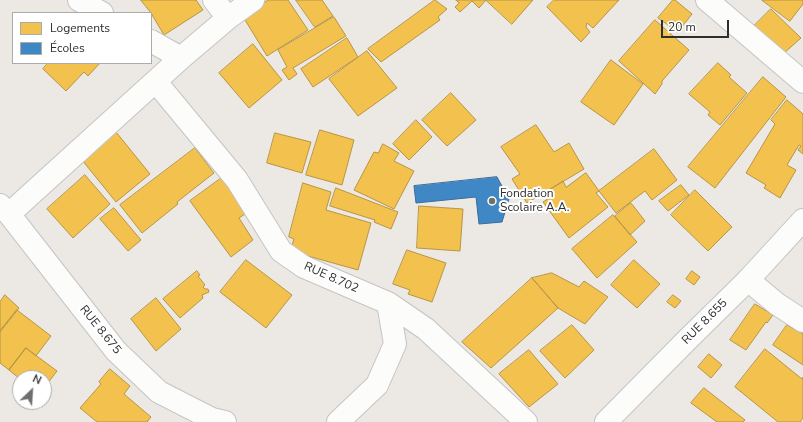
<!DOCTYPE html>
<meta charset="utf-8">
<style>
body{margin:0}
#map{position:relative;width:803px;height:422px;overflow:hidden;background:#ece8e4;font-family:"Nunito Sans",sans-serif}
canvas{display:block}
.legend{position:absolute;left:12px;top:12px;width:140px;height:52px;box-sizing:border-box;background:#fff;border:1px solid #ababab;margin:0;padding:5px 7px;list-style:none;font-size:12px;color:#2e2e2e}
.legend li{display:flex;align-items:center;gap:8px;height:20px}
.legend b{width:20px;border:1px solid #ababab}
.north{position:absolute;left:12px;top:370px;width:40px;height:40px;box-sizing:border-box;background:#fff;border:1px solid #ababab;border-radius:50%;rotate:25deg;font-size:11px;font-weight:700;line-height:16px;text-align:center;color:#2e2e2e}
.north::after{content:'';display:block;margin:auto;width:14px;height:18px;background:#706f6e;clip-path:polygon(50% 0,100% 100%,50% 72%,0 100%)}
.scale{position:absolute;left:661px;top:20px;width:68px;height:18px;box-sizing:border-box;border:2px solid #2e2e2e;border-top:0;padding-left:5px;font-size:12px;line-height:14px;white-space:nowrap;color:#2e2e2e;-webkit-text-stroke:3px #fff;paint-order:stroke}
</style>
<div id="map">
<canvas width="803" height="422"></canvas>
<ul class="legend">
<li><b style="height:11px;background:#f2c14e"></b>Logements</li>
<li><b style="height:11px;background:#3f88c5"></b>Écoles</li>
</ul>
<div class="north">N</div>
<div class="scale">20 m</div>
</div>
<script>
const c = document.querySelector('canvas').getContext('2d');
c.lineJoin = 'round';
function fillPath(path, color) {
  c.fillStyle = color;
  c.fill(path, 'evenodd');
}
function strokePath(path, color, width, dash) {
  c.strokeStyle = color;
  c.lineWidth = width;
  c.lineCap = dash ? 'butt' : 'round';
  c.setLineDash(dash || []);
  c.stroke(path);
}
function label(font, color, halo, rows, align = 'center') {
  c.font = font + ' "Nunito Sans",sans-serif';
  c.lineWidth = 4;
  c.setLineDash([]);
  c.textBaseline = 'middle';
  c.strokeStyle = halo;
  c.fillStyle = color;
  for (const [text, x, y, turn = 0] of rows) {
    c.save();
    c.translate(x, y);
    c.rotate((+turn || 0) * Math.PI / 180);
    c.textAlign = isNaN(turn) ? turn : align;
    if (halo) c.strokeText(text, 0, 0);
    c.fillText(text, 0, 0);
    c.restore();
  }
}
const homes = new Path2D(`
 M141,0H196L203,10L164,35L151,13Z
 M269,0H288L308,30L267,56L242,15Z
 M296,0H322L333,16L315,27Z
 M435,0L447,9L438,17L440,20L381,62L368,49Z
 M456,0H486L479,8L472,1L460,12L455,7L459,3Z
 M486,0H533L512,24Z
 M554,0H619L593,28L587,23L586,27L590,32L581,42L547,7Z
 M673,0H675L692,14L678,32L658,18Z
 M762,0H803V4L790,21Z
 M771,9L801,38L783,54L754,26Z
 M334,17L346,36L293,68L297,74L289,80L282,70L287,67L278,50Z
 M655,20L689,50L662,81V84L655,94L619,61Z
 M347,38L358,57L313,87L301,69Z
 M253,44L282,80L249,108L219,73Z
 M367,51L397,88L358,116L329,79Z
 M611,60L643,84L614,125L581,102Z
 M48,63H100L88,76L84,72L66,91L43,69Z
 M718,63L731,75L729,77L747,93L720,125L708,115L710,112L689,94Z
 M763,77L786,97L715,188L688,167Z
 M451,93L476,120L447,146L422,120Z
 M787,100L803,114V154L798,150L801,146L799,145L787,165L796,170L780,198L764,188L766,185L746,173L775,124L771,120Z
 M416,120L432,137L409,160L393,144Z
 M536,125L554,152L569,143L584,169L527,203L512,179L520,174L501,147Z
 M320,130L354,140L342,185L306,175Z
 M116,132L150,174L116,202L82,160Z
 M275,133L311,142L302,173L267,163Z
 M383,144L399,153L394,161L414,171L394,209L354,190L374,152L378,153Z
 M195,148L214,173L177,202L178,204L142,233L120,205Z
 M654,149L677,180L652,200L645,191L616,213L599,191Z
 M586,173L599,191L596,193L608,207L569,238L543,202L551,197L547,191L563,181L566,187Z
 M85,175L110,204L73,238L47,209Z
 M223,177L248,212L239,218L253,240L231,257L190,201Z
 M303,183L331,192L326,210L371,223L358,270L290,251L294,239L289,237Z
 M681,185L689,195L668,211L659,201Z
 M336,188L398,212L391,229L374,222L375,220L330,206Z
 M695,190L732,227L708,251L671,215Z
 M631,203L645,221L630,235L615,216Z
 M419,206L463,209L460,251L417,248Z
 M114,208L141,240L128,251L100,219Z
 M613,215L637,242L597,278L572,249Z
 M407,250L446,263L432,302L408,294L410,290L393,284Z
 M246,260L292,295L266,328L220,292Z
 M634,260L660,284L637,308L611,285Z
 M197,271L200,275L198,276L205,285L203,287L205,289H208L209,292L202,295L203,298L180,318L163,299Z
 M692,271L700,277L694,285L686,279Z
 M552,273L579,287L584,281L608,297L585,324L558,308L532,278Z
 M532,278L558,308L491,368L462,342Z
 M5,295L19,308L0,332V302Z
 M673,295L681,301L675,308L667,302Z
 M156,298L181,329L156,351L131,319Z
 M755,304L773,315L767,323L766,322L746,350L730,340Z
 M17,310L51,336L36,356L26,348L9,370L0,363V331Z
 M572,325L594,350L565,378L540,351Z
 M787,325L803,334V365L773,345Z
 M26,348L57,371L44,388V378L20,379L9,370Z
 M765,349L802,379L803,377V418L800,422H778L735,387Z
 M529,350L558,384L529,407L499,374Z
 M709,354L722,365L711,378L698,367Z
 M110,369L130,386L124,394L151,417L147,422H97L80,408L101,384L99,382Z
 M704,388L745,420L743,422H717L691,403Z`);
const schools = new Path2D(`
 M497,177L509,199L502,222L479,224L476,197L416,203L414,186Z`);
const street = new Path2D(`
 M79,0L102,13
 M214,0L228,18
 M707,0L803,82
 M151,41L181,58
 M156,82L237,180L281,251L304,267L388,303L426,329L526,422
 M0,205L9,214L116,351L159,392L212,419L225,422
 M9,214L181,58L228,18L253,0
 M748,280L777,304L803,321
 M338,422L377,385L395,344L388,303`);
const secondary = new Path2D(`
 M606,422L688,339L748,280L803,220`);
const markers = [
 [492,201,4,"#706f6e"]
];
const poiNames = [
 ["Fondation",500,194],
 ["Scolaire A.A.",500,208]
];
const streetNames = [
 ["RUE 8.702",331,278,24],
 ["RUE 8.655",705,322,-45],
 ["RUE 8.675",100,330,51]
];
fillPath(homes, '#f2c14e');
strokePath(homes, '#b79544', 1);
fillPath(schools, '#3f88c5');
strokePath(schools, '#3a6d98', 1);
strokePath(street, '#c5c4c5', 24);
strokePath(secondary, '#c5c4c5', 24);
strokePath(street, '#fcfcfb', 22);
strokePath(secondary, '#fcfcfb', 22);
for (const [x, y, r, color] of markers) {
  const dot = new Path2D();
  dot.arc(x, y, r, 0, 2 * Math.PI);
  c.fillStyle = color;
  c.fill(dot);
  strokePath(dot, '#fff', 1.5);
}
label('12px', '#2e2e2e', '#fff', poiNames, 'left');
label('12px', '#2e2e2e', '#fff', streetNames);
</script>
